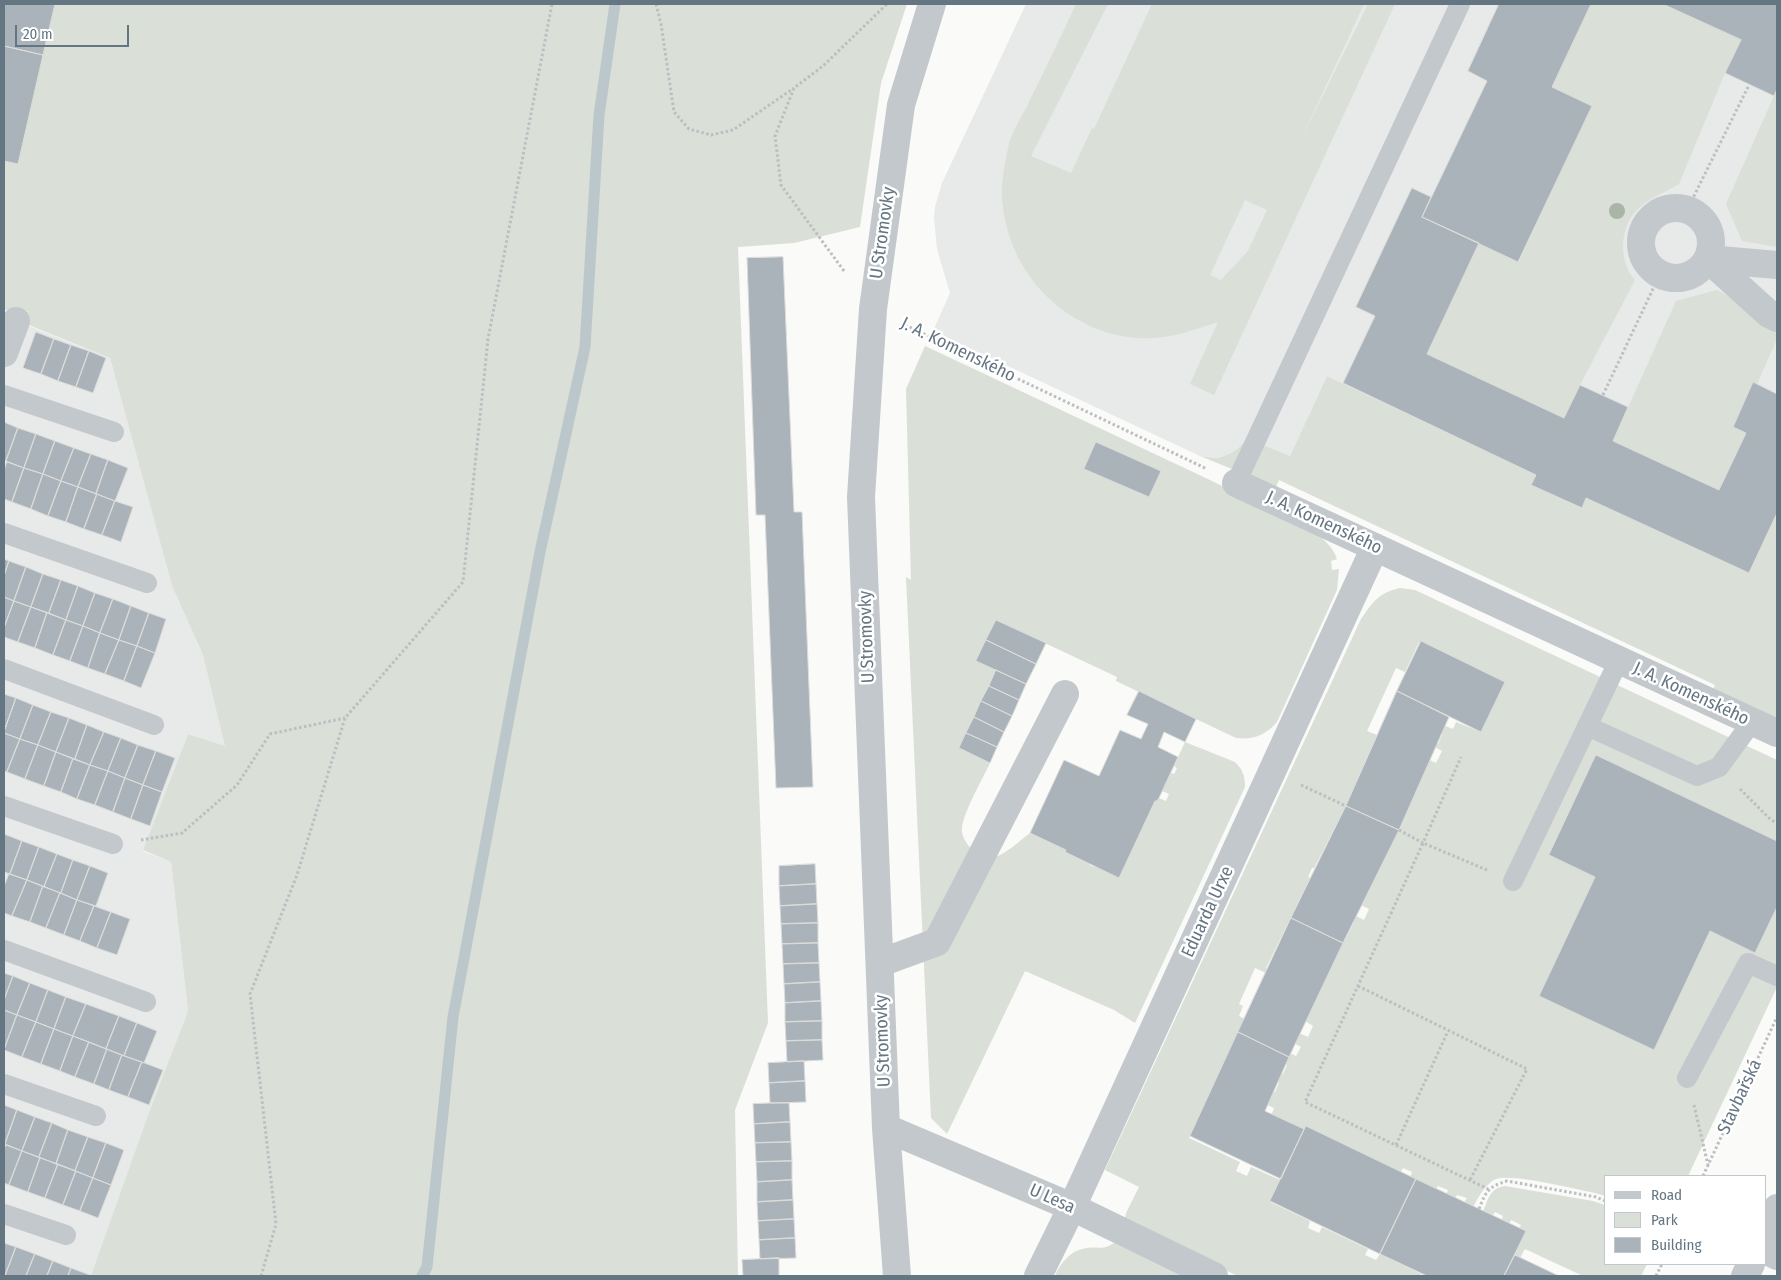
<!DOCTYPE html>
<meta charset="utf-8">
<style>
body{margin:0}
#map{position:relative;width:1781px;height:1280px;overflow:hidden;background:#fafaf8;font-family:"Fira Sans Condensed",sans-serif}
canvas{display:block}
.frame{position:absolute;inset:0;border:5px solid #657683;pointer-events:none}
.legend{position:absolute;left:1604px;top:1175px;width:162px;height:90px;box-sizing:border-box;background:#fff;border:1px solid #c1c8cd;margin:0;padding:6px 9px;list-style:none;font-size:15px;color:#657683}
.legend li{display:flex;align-items:center;gap:10px;height:25px}
.legend b{width:25px;border:1px solid #c1c8cd}
.scale{position:absolute;left:15px;top:25px;width:114px;height:22px;box-sizing:border-box;border:2px solid #657683;border-top:0;padding-left:6px;font-size:15px;line-height:18px;white-space:nowrap;color:#657683;-webkit-text-stroke:4px #fff;paint-order:stroke}
</style>
<div id="map">
<canvas width="1781" height="1280"></canvas>
<div class="frame"></div>
<ul class="legend">
<li><b style="height:6px;background:#c3c8cc"></b>Road</li>
<li><b style="height:14px;background:#dadfd7"></b>Park</li>
<li><b style="height:14px;background:#aab3b9"></b>Building</li>
</ul>
<div class="scale">20 m</div>
</div>
<script>
const c = document.querySelector('canvas').getContext('2d');
c.lineJoin = 'round';
function fillPath(path, color) {
  c.fillStyle = color;
  c.fill(path, 'evenodd');
}
function strokePath(path, color, width, dash) {
  c.strokeStyle = color;
  c.lineWidth = width;
  c.lineCap = dash ? 'butt' : 'round';
  c.setLineDash(dash || []);
  c.stroke(path);
}
function label(font, color, halo, rows, align = 'center') {
  c.font = font + ' "Fira Sans Condensed",sans-serif';
  c.lineWidth = 5;
  c.setLineDash([]);
  c.textBaseline = 'middle';
  c.strokeStyle = halo;
  c.fillStyle = color;
  for (const [text, x, y, turn = 0] of rows) {
    c.save();
    c.translate(x, y);
    c.rotate((+turn || 0) * Math.PI / 180);
    c.textAlign = isNaN(turn) ? turn : align;
    if (halo) c.strokeText(text, 0, 0);
    c.fillText(text, 0, 0);
    c.restore();
  }
}
const built = new Path2D(`
 M1026,4H1777V513L1749,573L1586,498L1582,508L1531,485L1535,475L1327,376L1290,456L1241,446L1227,456L1210,458L1200,456L933,331L950,293L937,249L934,218L935,207L942,183Z
 M4,316L110,358L172,586L203,655L226,747L188,734L143,851L171,862L188,1011L152,1104L93,1276H4Z`);
const green = new Path2D(`
 M4,4H907L881,83L860,227L794,243L738,247L768,1023L735,1110L738,1276H91L152,1104L188,1011L171,862L143,850L188,734L225,746L203,655L172,586L110,358L4,315V312H31L4,310Z
 M1076,4H1108L1031,156L1071,173L1092,128L1094,129L1152,4H1364L1299,144L1368,4H1395L1214,395L1190,384L1218,322C1190,331 1167,340 1137,338C1072,333 1017,282 1005,219C1003,209 1001,197 1002,186C1003,172 1006,157 1009,144C1013,129 1024,114 1030,100C1046,68 1061,36 1076,4ZM1245,200L1267,210L1248,251L1221,280L1210,275Z
 M1591,4H1663L1741,40L1725,73L1679,184C1665,192 1647,199 1636,211C1619,229 1619,263 1635,280L1580,385L1564,418L1427,354L1479,243L1519,262L1591,106L1552,87Z
 M1777,89V247L1742,241L1726,204Z
 M1717,290C1739,301 1755,320 1777,332V339L1757,384L1753,383L1733,426L1746,433L1719,490L1613,441L1676,301Z
 M925,346L1210,480L1316,533C1326,541 1333,548 1337,559L1331,561L1332,570L1339,569L1337,590L1277,722C1266,735 1253,740 1236,738L1116,681L1117,677L996,620L977,661L996,670L959,748L990,763C983,778 963,813 962,828C961,836 966,842 971,849C988,873 1014,845 1030,833L1066,850L1065,852L1090,864L1089,865L1094,867L1095,866L1119,877L1155,801H1157L1159,798L1166,801L1169,794L1162,791L1171,773L1174,774L1177,768L1174,766L1185,742L1235,762C1243,770 1245,776 1245,787L1135,1023L1114,1010L1025,971L947,1134L931,1118L906,577L911,580L906,389Z
 M1327,376L1536,475L1531,485L1581,508L1586,498L1749,573L1777,513V723L1712,692L1715,685L1279,480L1276,487L1200,456C1220,461 1234,455 1247,439L1290,456Z
 M1400,588L1415,590L1777,760V987L1688,1176H1605V1196L1595,1193C1576,1189 1511,1173 1496,1179C1486,1183 1477,1199 1473,1208L1464,1203L1467,1198L1457,1195L1455,1199L1446,1195L1448,1190L1438,1186L1436,1190L1410,1178L1412,1172L1403,1168L1400,1173L1305,1128L1303,1130L1271,1116L1274,1108L1265,1104L1272,1091L1275,1092L1279,1083L1276,1081L1280,1073L1283,1074L1287,1065L1285,1064L1290,1053L1296,1056L1301,1047L1294,1043L1299,1033L1308,1037L1313,1026L1305,1021L1329,965L1332,966L1342,938L1345,940L1354,922L1351,920L1354,915L1364,920L1369,909L1359,904L1427,759L1436,763L1442,751L1433,746L1434,743L1438,744L1442,735L1440,733L1443,725L1453,729L1456,722L1481,732L1504,683L1419,642L1405,672L1396,668L1367,731L1377,735L1346,806L1314,868H1312L1308,877L1310,878L1266,968L1268,969L1266,973L1255,968L1239,1004L1243,1006L1239,1016L1245,1019L1189,1138L1240,1162L1236,1171L1247,1176L1251,1167L1280,1180L1270,1202L1310,1221L1308,1228L1319,1233L1322,1227L1368,1249L1365,1255L1376,1260L1380,1254L1421,1274L1420,1276H1238L1124,1223L1126,1213L1139,1187L1105,1170L1361,619C1373,602 1378,593 1400,588Z
 M1505,1186L1593,1201L1605,1205V1264H1647L1641,1276H1583L1525,1249L1520,1258L1515,1255L1524,1232L1519,1229L1521,1225L1511,1220L1509,1225L1501,1221L1503,1216L1495,1212L1492,1216L1483,1212C1488,1199 1490,1188 1505,1186Z
 M1114,1243L1186,1276H1055C1061,1262 1071,1250 1087,1248C1101,1246 1101,1251 1114,1243Z`);
const stream = new Path2D(`
 M422,1276L427,1267L453,1017L540,552L585,347L599,115L615,4`);
const building = new Path2D(`
 M4,4H55L43,55L4,46Z
 M1499,4H1591L1552,87L1592,106L1518,262L1422,217L1487,81L1468,71Z
 M1663,4H1777V89L1774,96L1725,73L1741,40Z
 M4,46L43,55L18,164L4,161Z
 M1412,188L1431,197L1422,217L1479,243L1427,354L1564,418L1580,385L1628,407L1613,441L1719,490L1746,433L1733,427L1753,382L1777,394V513L1749,573L1586,498L1582,508L1531,485L1536,475L1343,383L1375,316L1356,307Z
 M783,257L794,512H802L813,787L776,788L765,515H756L747,258Z
 M36,332L54,339L41,374L23,368Z
 M54,339L71,345L58,381L41,374Z
 M71,345L89,351L76,387L58,381Z
 M89,351L106,358L93,393L76,387Z
 M4,422L18,428L6,461L4,460Z
 M18,428L36,434L24,468L6,461Z
 M36,434L55,441L43,474L24,468Z
 M55,441L74,448L61,481L43,474Z
 M1096,442L1161,471L1149,497L1084,469Z
 M74,448L91,454L78,487L61,481Z
 M91,454L108,460L96,494L78,487Z
 M108,460L128,468L115,501L96,494Z
 M7,462L24,468L12,502L4,499V471Z
 M24,468L43,474L31,509L12,502Z
 M43,474L61,481L48,516L31,509Z
 M61,481L78,487L66,522L48,516Z
 M78,487L97,494L84,529L66,522Z
 M97,494L115,501L102,535L84,529Z
 M115,501L133,507L121,542L102,535Z
 M4,559L9,561L4,576Z
 M9,561L26,567L14,601L4,597V576Z
 M26,567L43,574L31,607L14,601Z
 M43,574L61,580L49,613L31,607Z
 M61,580L78,586L66,620L49,613Z
 M78,586L95,593L83,626L66,620Z
 M95,593L113,599L100,633L83,626Z
 M4,597L14,601L4,628Z
 M113,599L131,606L119,640L100,633Z
 M14,601L31,607L18,642L4,637V628Z
 M131,606L149,613L137,646L119,640Z
 M31,607L47,613L35,648L18,642Z
 M47,613L66,620L53,655L35,648Z
 M149,613L166,619L155,653L137,646Z
 M66,620L83,626L70,661L53,655Z
 M996,620L1046,643L1036,664L986,640Z
 M83,626L100,633L88,668L70,661Z
 M100,633L119,640L105,674L88,668Z
 M119,640L137,646L124,681L105,674Z
 M986,640L1036,664L1026,684L976,661Z
 M1421,641L1505,682L1481,732L1397,691Z
 M137,646L155,653L141,688L124,681Z
 M996,670L1026,684L1019,700L989,686Z
 M989,686L1019,700L1012,716L981,701Z
 M1139,691L1196,719L1185,742L1164,732L1158,747L1178,757L1159,798L1157,801H1155L1119,878L1065,852L1066,850L1030,833L1064,760L1099,776L1120,730L1141,739L1148,724L1127,715Z
 M1397,691L1449,717L1399,830L1346,806Z
 M4,694L16,698L4,731Z
 M16,698L33,705L20,739L4,733Z
 M981,701L1012,716L1004,732L974,717Z
 M33,705L51,712L38,745L20,739Z
 M51,712L69,718L56,752L38,745Z
 M974,717L1004,732L997,747L966,733Z
 M69,718L87,725L75,759L56,752Z
 M87,725L104,732L90,765L75,759Z
 M104,732L121,738L108,771L90,765Z
 M4,733L20,739L7,772L4,771Z
 M966,733L997,747L990,763L959,748Z
 M121,738L138,745L125,778L108,771Z
 M20,739L38,745L25,779L7,772Z
 M38,745L56,752L44,786L25,779Z
 M138,745L156,751L143,785L125,778Z
 M156,751L175,758L162,792L143,785Z
 M56,752L73,759L61,792L44,786Z
 M1596,755L1777,841V907L1755,953L1710,931L1654,1050L1539,996L1595,877L1549,855Z
 M73,759L90,765L77,799L61,792Z
 M90,765L108,771L95,805L77,799Z
 M108,771L125,778L113,812L95,805Z
 M125,778L143,785L131,819L113,812Z
 M143,785L162,792L150,826L131,819Z
 M1346,806L1399,830L1343,943L1291,918Z
 M4,834L22,841L10,874L4,872Z
 M22,841L39,847L27,880L10,874Z
 M39,847L57,854L44,887L27,880Z
 M57,854L73,860L61,893L44,887Z
 M73,860L90,866L77,900L61,893Z
 M815,864L816,884L779,886V866Z
 M90,866L108,873L96,906L77,900Z
 M9,874L27,880L12,916L4,913V887Z
 M27,880L43,886L30,922L12,916Z
 M816,884L817,904L780,906L779,886Z
 M43,886L60,893L46,928L30,922Z
 M60,893L77,900L64,935L46,928Z
 M77,900L94,906L80,941L64,935Z
 M817,904L818,923L781,924L780,906Z
 M94,906L111,912L97,948L80,941Z
 M111,912L130,919L117,955L97,948Z
 M1291,918L1343,943L1289,1057L1238,1032Z
 M818,923V943L782,944L781,924Z
 M818,943L819,963L783,964L782,944Z
 M819,963L820,982L784,984L783,964Z
 M4,973L13,976L4,1000Z
 M13,976L30,983L17,1015L4,1010V1000Z
 M820,982L821,1001L785,1003L784,984Z
 M30,983L48,990L36,1022L17,1015Z
 M48,990L66,997L54,1029L36,1022Z
 M66,997L86,1004L73,1036L54,1029Z
 M821,1001L822,1021L785,1022V1003Z
 M86,1004L119,1016L106,1049L73,1036Z
 M4,1010L17,1015L4,1050Z
 M17,1015L36,1022L22,1057L4,1050Z
 M119,1016L137,1023L124,1056L106,1049Z
 M822,1021V1040L786,1041L785,1022Z
 M36,1022L54,1029L41,1064L22,1057Z
 M137,1023L157,1031L144,1063L124,1056Z
 M54,1029L73,1036L60,1071L41,1064Z
 M1238,1032L1289,1057L1265,1111L1304,1129L1281,1179L1190,1136Z
 M73,1036L89,1042L75,1077L60,1071Z
 M822,1040L823,1060L787,1062L786,1041Z
 M89,1042L107,1049L94,1084L75,1077Z
 M107,1049L122,1055L109,1090L94,1084Z
 M122,1055L142,1062L128,1097L109,1090Z
 M804,1061L805,1081L769,1083L768,1063Z
 M142,1062L163,1070L149,1105L128,1097Z
 M805,1081L806,1102L770,1103L769,1083Z
 M770,1103H789L790,1122L754,1124L753,1104Z
 M4,1105L17,1110L5,1144H4Z
 M17,1110L35,1117L22,1151L5,1144Z
 M35,1117L52,1123L39,1157L22,1151Z
 M790,1122L791,1142L755,1143L754,1124Z
 M52,1123L68,1130L56,1164L39,1157Z
 M1306,1126L1416,1179L1380,1254L1270,1201Z
 M68,1130L88,1137L75,1171L56,1164Z
 M88,1137L106,1143L93,1178L75,1171Z
 M791,1142L792,1161L756,1162L755,1143Z
 M106,1143L124,1150L111,1185L93,1178Z
 M6,1145L22,1151L9,1185L4,1183V1150Z
 M22,1151L40,1158L28,1192L9,1185Z
 M40,1158L58,1164L45,1198L28,1192Z
 M792,1161V1180L757,1182L756,1162Z
 M58,1164L76,1171L63,1205L45,1198Z
 M76,1171L93,1178L80,1211L63,1205Z
 M93,1178L111,1185L98,1218L80,1211Z
 M1416,1179L1526,1231L1504,1276H1427L1380,1254Z
 M792,1180L793,1200L757,1202V1182Z
 M793,1200L794,1219L758,1221L757,1202Z
 M794,1219L795,1238L759,1240L758,1221Z
 M795,1238L796,1258L760,1259L759,1240Z
 M4,1243L16,1247L5,1276H4Z
 M16,1247L35,1254L26,1276H5Z
 M35,1254L53,1261L47,1276H26Z
 M1515,1255L1559,1276H1504Z
 M779,1258V1276H743L742,1260Z
 M53,1261L71,1268L68,1276H47Z
 M71,1268L90,1275L89,1276H68Z`);
const path = new Path2D(`
 M656,4L661,24L674,112L689,129L711,135L733,130L794,88
 M1687,210L1749,85
 M844,271L781,185L775,136L794,88L823,66L887,4
 M905,325L1207,469
 M1603,395L1660,274
 M1301,785L1346,806
 M1740,789L1771,820L1777,823
 M1399,830L1423,843L1461,757
 M141,840L182,833L237,785L270,734L345,718
 M1487,870L1423,843L1305,1102L1488,1189
 M1358,986L1527,1069L1470,1180
 M1694,1105L1708,1165
 M1396,1145L1448,1031
 M1703,1176L1777,1017
 M1479,1209C1486,1191 1488,1187 1507,1181L1596,1197L1605,1201
 M261,1276L276,1224L250,994L297,875L345,718L463,582L488,339L552,4
 M1656,1276L1662,1264`);
const lane = new Path2D(`
 M4,395L114,432
 M1236,483L1460,4
 M4,533L147,583
 M4,669L154,725
 M1587,726L1697,776L1719,767L1752,722
 M4,806L113,844
 M1513,881L1619,660
 M4,950L146,1002
 M1687,1078L1748,963L1777,976
 M4,1084L96,1116
 M4,1214L66,1235`);
const street = new Path2D(`
 M1641 243a35 35 0 1 1 70 0a35 35 0 1 1-70 0Z
 M1777,265L1708,259L1769,314L1777,318
 M4,353L16,321
 M1236,483L1777,733
 M880,963L937,942L1065,694
 M886,1128L1072,1207L1214,1276
 M1765,1235L1777,1208
 M1765,1250L1777,1256
 M897,1276L886,1128L861,497L873,309L901,105L932,4
 M1038,1276L1072,1207L1375,547
 M1745,1276L1751,1264`);
const trees = [
 [1617,211]
];
const streetNames = [
 ["U Stromovky",883,233,-82],
 ["J. A. Komenského",958,350,26],
 ["J. A. Komenského",1324,523,25],
 ["U Stromovky",867,637,-92],
 ["J. A. Komenského",1691,694,25],
 ["Eduarda Urxe",1208,912,-65],
 ["U Stromovky",883,1041,-92],
 ["Stavbařská",1740,1097,-65],
 ["U Lesa",1052,1199,24]
];
fillPath(built, '#e8e9e9');
fillPath(green, '#dadfd7');
strokePath(stream, '#bbc7cb', 11);
fillPath(building, '#aab3b9');
strokePath(building, '#dcdcda', 1);
strokePath(path, '#bbbfc2', 3, [2.5, 2.5]);
strokePath(lane, '#c3c8cc', 20);
strokePath(street, '#c3c8cc', 28);
c.fillStyle = '#aab4a7';
for (const [x, y] of trees) {
  c.beginPath();
  c.arc(x, y, 8, 0, 2 * Math.PI);
  c.fill();
}
label('18px', '#657683', '#fff', streetNames);
</script>
